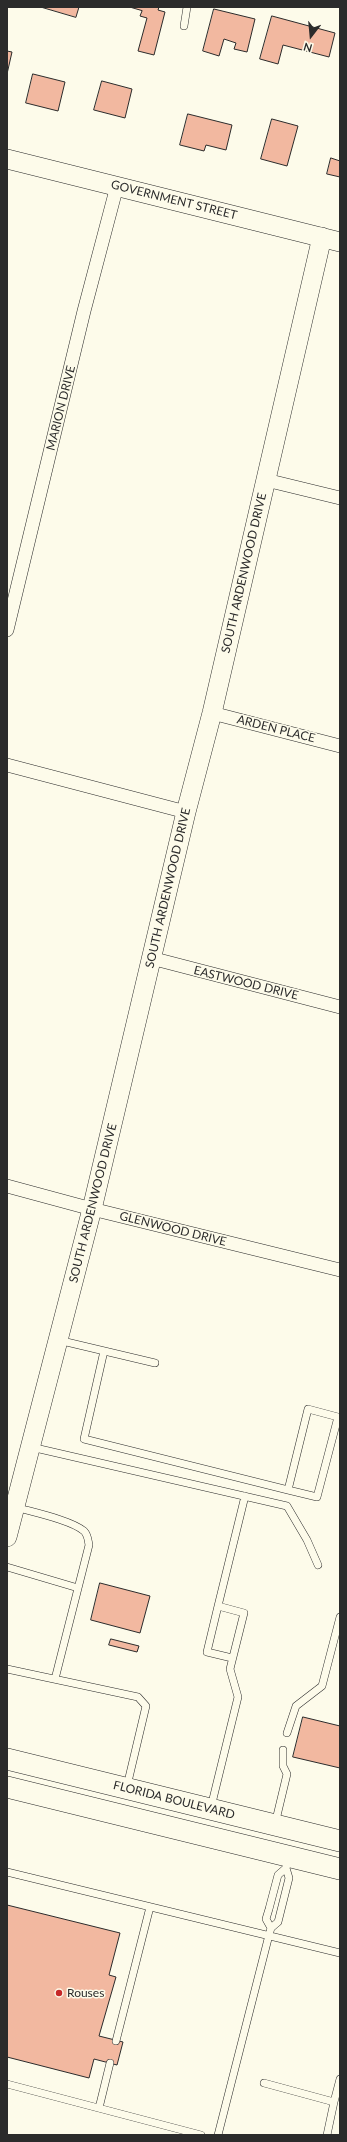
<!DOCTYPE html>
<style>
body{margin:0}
#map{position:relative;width:347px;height:2142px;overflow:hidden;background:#fdfbea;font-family:Lato,sans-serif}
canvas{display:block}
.frame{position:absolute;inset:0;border:8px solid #2b2b2b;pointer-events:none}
.north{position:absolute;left:291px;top:16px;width:40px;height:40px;-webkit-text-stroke:3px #fdfbea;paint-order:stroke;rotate:196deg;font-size:11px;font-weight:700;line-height:16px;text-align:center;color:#2b2b2b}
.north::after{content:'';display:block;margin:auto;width:14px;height:18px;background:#2b2b2b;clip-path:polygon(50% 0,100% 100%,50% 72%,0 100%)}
</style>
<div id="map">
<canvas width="347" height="2142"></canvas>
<div class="frame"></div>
<div class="north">N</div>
</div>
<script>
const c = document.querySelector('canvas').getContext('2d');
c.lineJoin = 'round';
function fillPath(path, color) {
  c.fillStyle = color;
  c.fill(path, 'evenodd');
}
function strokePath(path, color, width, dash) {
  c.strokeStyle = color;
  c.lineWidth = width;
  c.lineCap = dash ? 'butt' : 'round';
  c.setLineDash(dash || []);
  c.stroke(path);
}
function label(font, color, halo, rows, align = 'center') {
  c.font = font + ' Lato,sans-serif';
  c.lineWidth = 3;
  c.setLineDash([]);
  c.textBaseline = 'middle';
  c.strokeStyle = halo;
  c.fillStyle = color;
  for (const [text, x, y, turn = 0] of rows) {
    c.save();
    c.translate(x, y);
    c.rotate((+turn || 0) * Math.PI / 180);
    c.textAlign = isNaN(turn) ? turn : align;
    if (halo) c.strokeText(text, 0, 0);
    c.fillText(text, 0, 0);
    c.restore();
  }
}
const building = new Path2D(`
 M41,7H79L76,17Z
 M130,7H159L158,10L165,12L154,55L138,51L147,18L140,16L142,11Z
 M214,9L255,19L247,52L234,49L236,43L224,39L219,56L203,51Z
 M272,16L335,33L329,57L283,45L278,64L260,59Z
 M7,51L12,52L7,74Z
 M33,74L65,82L58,111L26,103Z
 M102,81L132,89L125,118L94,110Z
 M188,114L232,125L226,150L206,145L204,151L180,145Z
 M272,119L298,126L287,166L261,159Z
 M331,158L340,161V177L327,174Z
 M100,1583L150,1596L140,1633L91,1620Z
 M111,1639L139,1646L137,1652L109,1645Z
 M303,1717L340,1726V1768L293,1757Z
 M7,1905L120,1933L109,1975L116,1977L99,2036L123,2042L117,2065L94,2059L89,2078L7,2057Z`);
const lane = new Path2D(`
 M184,26L187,7
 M58,1340L155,1363
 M104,1351L84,1439L288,1490L317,1497L338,1417L308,1409L288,1490
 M31,1447L287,1506L307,1540L318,1565
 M15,1507C32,1512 71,1520 84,1531C88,1535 88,1540 89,1545L55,1679
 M7,1567L78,1588
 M218,1606L207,1652L232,1658
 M7,1669L138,1697L146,1706L127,1786
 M287,1733L296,1706L322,1686L340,1617
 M211,1807L238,1697L230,1669L244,1613L218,1606L245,1496
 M275,1824L287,1774L283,1766V1750
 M7,1872L340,1953
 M271,1928L266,1919L269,1909L278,1875L286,1868
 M116,2041L150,1907
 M264,2083L334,2102L327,2135
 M7,2084L201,2135
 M334,2102L340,2079
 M99,2108L110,2063
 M218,2135L269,1935L271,1928L278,1922L289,1878L286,1868L289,1858`);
const street = new Path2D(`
 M266,480L340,498
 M7,630L84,311L117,186
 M212,713L340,746
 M7,765L186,812
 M151,958L340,1007
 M7,1186L92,1209L340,1270`);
const secondary = new Path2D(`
 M7,159L340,242
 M7,1537L92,1209L186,812L212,713L322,237`);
const primary = new Path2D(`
 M7,1759L340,1841
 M7,1787L340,1869`);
const markers = [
 [59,1993,4,"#c62828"]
];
const streetNames = [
 ["GOVERNMENT STREET",174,200,14],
 ["MARION DRIVE",61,408,-76],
 ["SOUTH ARDENWOOD DRIVE",244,573,-77],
 ["ARDEN PLACE",276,729,14],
 ["SOUTH ARDENWOOD DRIVE",168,888,-77],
 ["EASTWOOD DRIVE",246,983,14],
 ["SOUTH ARDENWOOD DRIVE",93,1203,-76],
 ["GLENWOOD DRIVE",173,1229,14],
 ["FLORIDA BOULEVARD",174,1800,14]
];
const poiNames = [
 ["Rouses",67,1993]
];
fillPath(building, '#f2b8a0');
strokePath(building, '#2b2b2b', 1);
strokePath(lane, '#2b2b2b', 8);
strokePath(street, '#2b2b2b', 14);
strokePath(secondary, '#2b2b2b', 20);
strokePath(primary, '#2b2b2b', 22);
strokePath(lane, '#fdfbea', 7);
strokePath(street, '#fdfbea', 13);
strokePath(secondary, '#fdfbea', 19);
strokePath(primary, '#fdfbea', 21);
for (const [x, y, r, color] of markers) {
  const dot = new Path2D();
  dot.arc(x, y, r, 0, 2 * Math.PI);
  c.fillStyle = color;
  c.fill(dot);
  strokePath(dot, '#fdfbea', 1.5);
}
label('12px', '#2b2b2b', '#fdfbea', streetNames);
label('12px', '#2b2b2b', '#fdfbea', poiNames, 'left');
</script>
